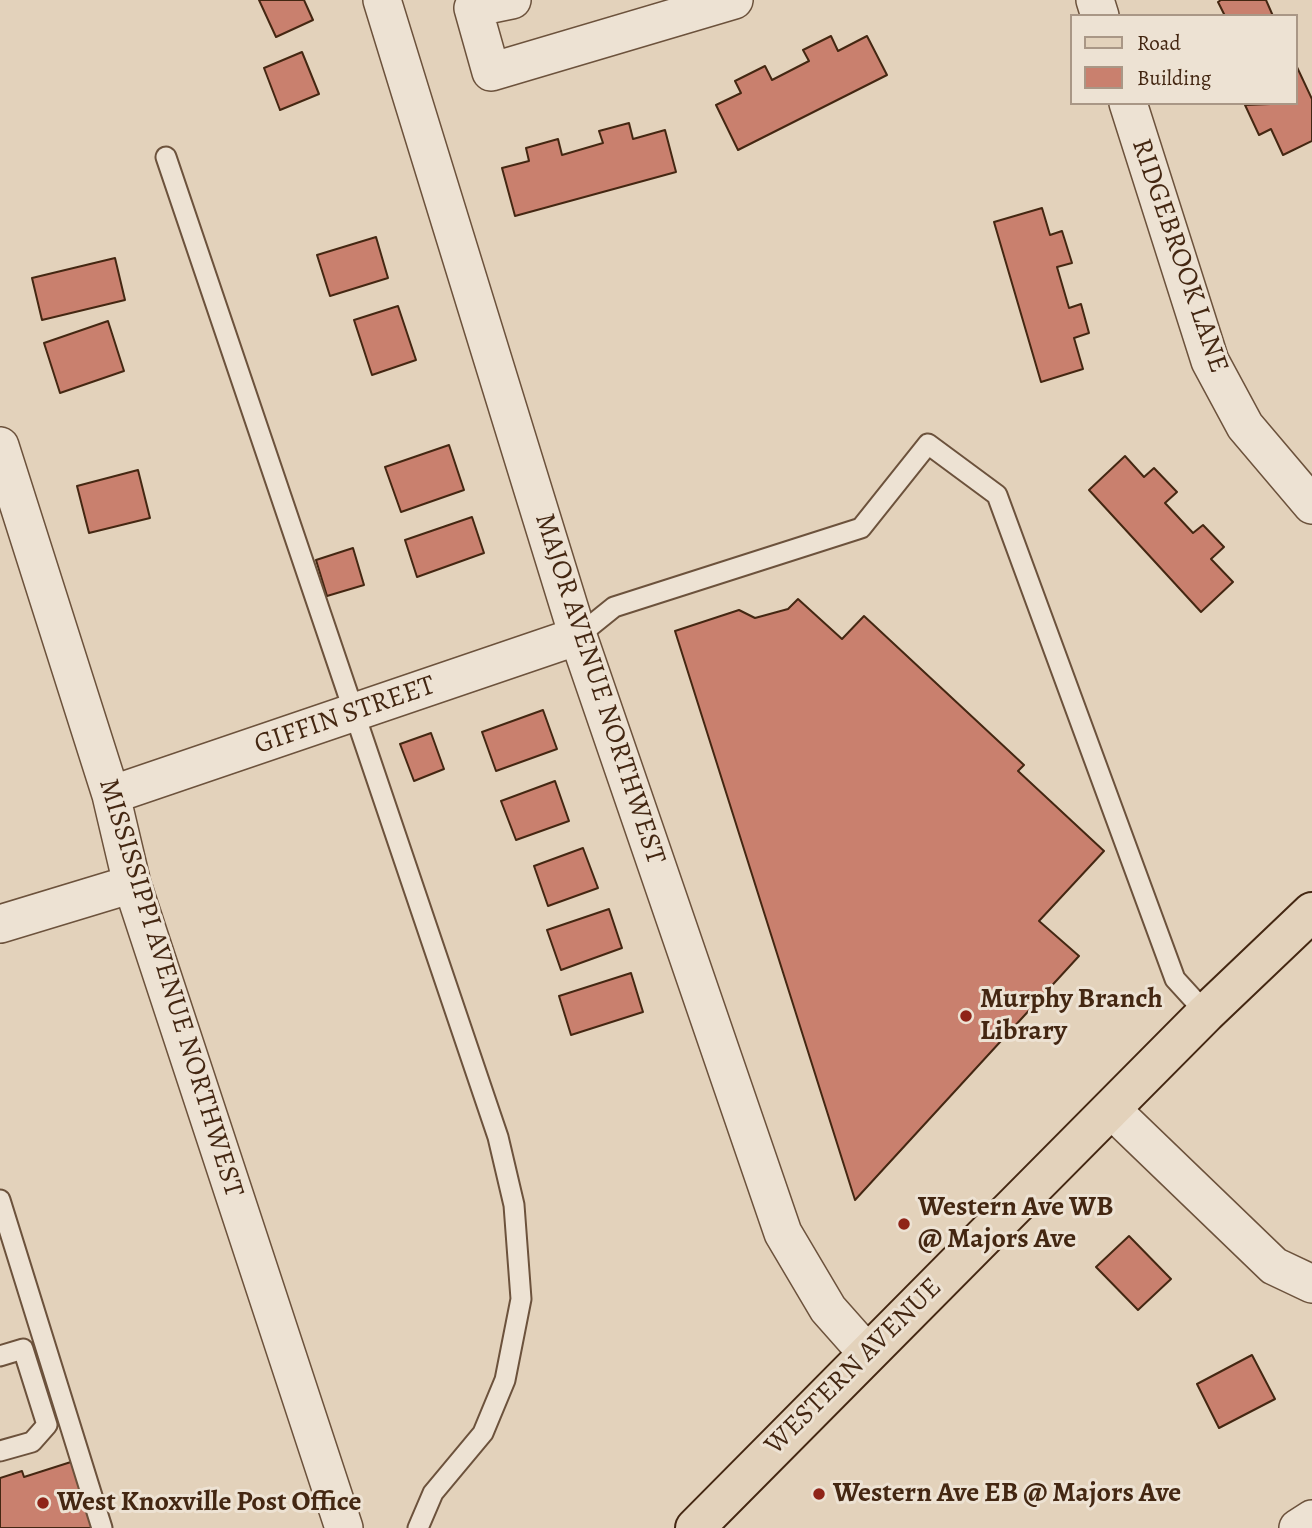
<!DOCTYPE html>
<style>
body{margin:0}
#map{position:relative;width:1312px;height:1528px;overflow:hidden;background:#e3d2bb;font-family:Alegreya,serif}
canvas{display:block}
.legend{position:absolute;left:1070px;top:14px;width:228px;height:91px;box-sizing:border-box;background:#ede2d3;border:2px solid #a99786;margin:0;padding:9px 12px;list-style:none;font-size:21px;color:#442712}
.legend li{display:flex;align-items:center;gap:14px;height:35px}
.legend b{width:35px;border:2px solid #a99786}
</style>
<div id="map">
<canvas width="1312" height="1528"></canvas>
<ul class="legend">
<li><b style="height:9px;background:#e3d2bb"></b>Road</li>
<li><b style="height:19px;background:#c9806e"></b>Building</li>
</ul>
</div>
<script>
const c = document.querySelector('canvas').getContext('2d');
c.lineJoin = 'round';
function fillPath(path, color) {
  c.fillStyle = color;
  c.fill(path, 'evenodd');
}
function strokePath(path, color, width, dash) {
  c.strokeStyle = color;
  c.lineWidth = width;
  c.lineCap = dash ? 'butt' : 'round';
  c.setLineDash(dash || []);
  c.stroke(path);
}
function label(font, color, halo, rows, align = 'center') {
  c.font = font + ' Alegreya,serif';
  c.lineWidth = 6;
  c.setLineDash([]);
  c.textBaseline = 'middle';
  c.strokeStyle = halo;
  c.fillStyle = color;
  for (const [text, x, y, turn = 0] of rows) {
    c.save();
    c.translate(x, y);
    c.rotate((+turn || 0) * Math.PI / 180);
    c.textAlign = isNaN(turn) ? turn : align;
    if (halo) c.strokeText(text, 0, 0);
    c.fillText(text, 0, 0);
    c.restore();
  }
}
const building = new Path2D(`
 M259,0H304L313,20L276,37Z
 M1221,0H1266L1273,16H1225L1218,2Z
 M831,36L838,51L867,36L887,75L738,150L716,105L741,93L735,81L765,66L772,80L809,61L803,50Z
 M302,52L319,94L280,110L264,68Z
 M1296,65L1312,99V141L1283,155L1271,129L1259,135L1245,105L1296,103Z
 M629,123L633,139L665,130L676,172L515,216L502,168L529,161L526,148L558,139L562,155L603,143L599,131Z
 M1042,208L1050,235L1062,231L1072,263L1057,267L1069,308L1081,304L1089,333L1074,338L1083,369L1041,382L994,222Z
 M376,237L388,278L330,296L317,255Z
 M115,258L125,300L42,320L32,278Z
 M398,306L416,360L372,375L354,320Z
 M108,321L124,371L60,393L44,343Z
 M449,445L464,490L401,512L385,467Z
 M1125,456L1144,477L1154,468L1177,492L1165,503L1193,533L1203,525L1224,547L1211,559L1233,582L1201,612L1089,490Z
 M138,470L150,518L89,533L77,486Z
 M472,517L484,553L417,577L405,540Z
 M353,548L364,585L327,596L316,560Z
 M798,599L842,639L864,616L1024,765L1018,771L1104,851L1039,921L1079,956L855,1200L675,631L739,610L755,618L788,609Z
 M543,710L557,749L496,771L482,732Z
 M431,733L444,769L414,781L400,744Z
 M555,781L569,821L516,840L501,801Z
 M583,848L598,888L548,906L534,866Z
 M609,909L622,948L561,970L547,930Z
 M631,973L643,1012L571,1035L559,996Z
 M1129,1236L1171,1279L1138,1310L1096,1267Z
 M1252,1355L1275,1399L1219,1428L1197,1384Z
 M74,1461L94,1528H0V1478L22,1471L24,1477Z`);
const service = new Path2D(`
 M166,157L498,1137L514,1205L521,1299L505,1380L483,1433L433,1493L418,1528
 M578,636L614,607L861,528L928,444L997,495L1175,979L1206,1013
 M0,1200L102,1528
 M0,1356L23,1349L47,1425L32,1442L0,1451`);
const minor = new Path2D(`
 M382,0L578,636L783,1233L828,1309L867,1353
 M512,0L473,8L491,72L734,0
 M1095,0L1100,16
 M1128,103L1210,361L1245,426L1312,505
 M0,446L111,795L132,884L344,1528
 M111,795L578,636
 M0,924L132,884
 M1111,1109L1274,1266L1312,1284
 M1298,1528L1312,1519`);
const primary = new Path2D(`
 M695,1528L1206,1013L1312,912`);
const markers = [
 [966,1016,7,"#8f2418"],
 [904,1224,7,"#8f2418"],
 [819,1494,7,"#8f2418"],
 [43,1503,7,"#8f2418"]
];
const streetNames = [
 ["RIDGEBROOK LANE",1179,256,71],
 ["MAJOR AVENUE NORTHWEST",599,689,72],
 ["GIFFIN STREET",345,716,-19],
 ["MISSISSIPPI AVENUE NORTHWEST",170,988,73],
 ["WESTERN AVENUE",854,1367,-45]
];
const poiNames = [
 ["Murphy Branch",980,1000],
 ["Library",980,1032],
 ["Western Ave WB",918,1208],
 ["@ Majors Ave",918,1240],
 ["Western Ave EB @ Majors Ave",833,1494],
 ["West Knoxville Post Office",57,1503]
];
fillPath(building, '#c9806e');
strokePath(building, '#442712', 2);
strokePath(service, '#6c523c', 23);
strokePath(minor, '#6c523c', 40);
strokePath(primary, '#442712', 42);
strokePath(service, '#ede2d3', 19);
strokePath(minor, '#ede2d3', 37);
strokePath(primary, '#e3d2bb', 38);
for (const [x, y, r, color] of markers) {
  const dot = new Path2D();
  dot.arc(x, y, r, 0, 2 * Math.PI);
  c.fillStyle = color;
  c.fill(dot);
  strokePath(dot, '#ede2d3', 2.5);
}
label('28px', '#442712', '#ede2d3', streetNames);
label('bold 28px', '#442712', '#ede2d3', poiNames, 'left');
</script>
